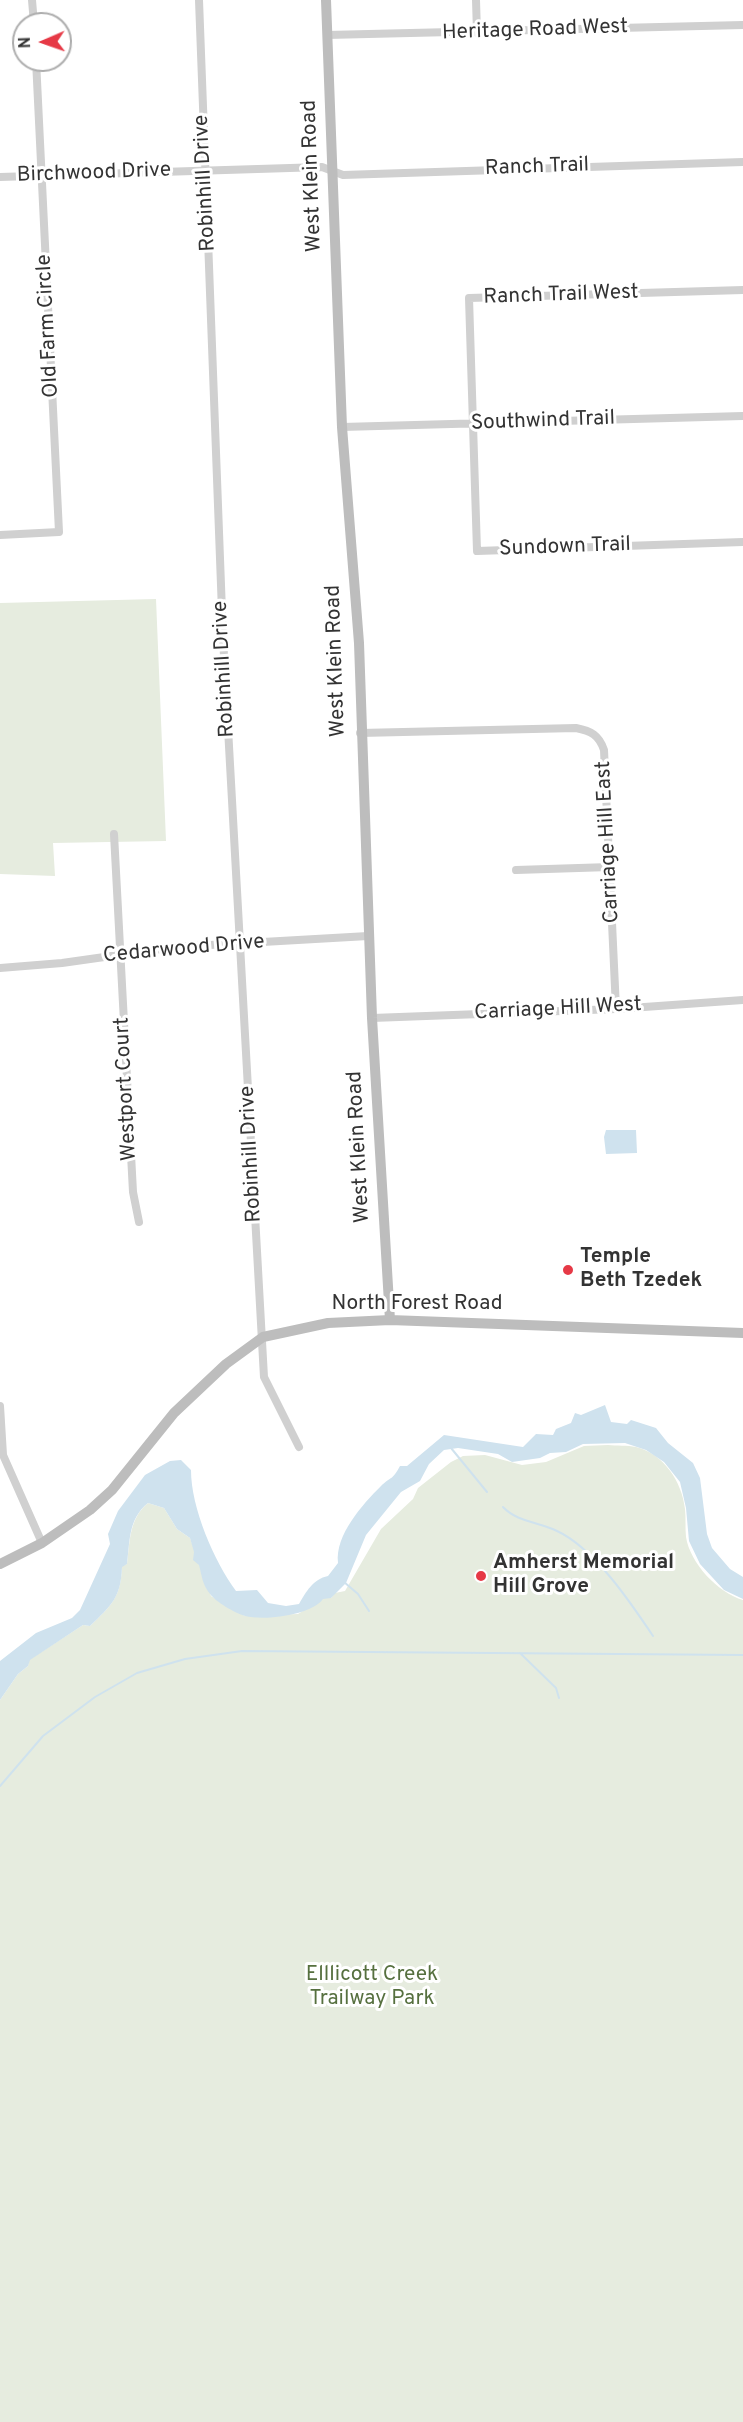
<!DOCTYPE html>
<style>
body{margin:0}
#map{position:relative;width:743px;height:2422px;overflow:hidden;background:#fff;font-family:Overpass,sans-serif}
canvas{display:block}
.north{position:absolute;left:12px;top:12px;width:60px;height:60px;box-sizing:border-box;background:#fff;border:2px solid #adadad;border-radius:50%;rotate:268deg;font-size:16px;font-weight:700;line-height:24px;text-align:center;color:#333}
.north::after{content:'';display:block;margin:auto;width:21px;height:27px;background:#e63946;clip-path:polygon(50% 0,100% 100%,50% 72%,0 100%)}
</style>
<div id="map">
<canvas width="743" height="2422"></canvas>
<div class="north">N</div>
</div>
<script>
const c = document.querySelector('canvas').getContext('2d');
c.lineJoin = 'round';
function fillPath(path, color) {
  c.fillStyle = color;
  c.fill(path, 'evenodd');
}
function strokePath(path, color, width, dash) {
  c.strokeStyle = color;
  c.lineWidth = width;
  c.lineCap = dash ? 'butt' : 'round';
  c.setLineDash(dash || []);
  c.stroke(path);
}
function label(font, color, halo, rows, align = 'center') {
  c.font = font + ' Overpass,sans-serif';
  c.lineWidth = 6;
  c.setLineDash([]);
  c.textBaseline = 'middle';
  c.strokeStyle = halo;
  c.fillStyle = color;
  for (const [text, x, y, turn = 0] of rows) {
    c.save();
    c.translate(x, y);
    c.rotate((+turn || 0) * Math.PI / 180);
    c.textAlign = isNaN(turn) ? turn : align;
    if (halo) c.strokeText(text, 0, 0);
    c.fillText(text, 0, 0);
    c.restore();
  }
}
const green = new Path2D(`
 M156,599L166,841L53,843L55,876L0,874V603Z
 M608,1445C617,1446 627,1445 636,1447C664,1454 682,1482 685,1509C686,1518 685,1528 686,1537C690,1563 718,1593 743,1600V2422H0V1700L18,1674L28,1666L29,1660L83,1625L90,1626C112,1605 121,1597 122,1566L127,1564C130,1541 129,1519 148,1503L164,1508L177,1529L190,1538L211,1596L227,1606L245,1616L298,1614L323,1598H331L335,1593L345,1591L381,1529L413,1499L418,1488L451,1462L463,1456L485,1455L522,1465L546,1462L584,1446Z`);
const water = new Path2D(`
 M606,1130H636L637,1153L606,1154L604,1137Z
 M605,1405L611,1422L627,1424L631,1420L656,1428L668,1443L693,1463L700,1478L707,1534L712,1548L730,1569L743,1577V1599L724,1590L700,1564L689,1541L686,1508L680,1482L664,1462L646,1450L625,1443L583,1444L566,1452L550,1453L540,1458L512,1462L498,1454L458,1448L444,1450L429,1464L420,1481L401,1492L366,1535L346,1583L331,1598L323,1599C312,1615 265,1621 245,1616C235,1613 216,1602 210,1594C202,1584 202,1576 199,1565L193,1560L194,1552L190,1538L177,1529L164,1508L148,1503C128,1519 130,1542 127,1564L122,1567C121,1597 112,1605 90,1626L83,1625L30,1660L28,1666L18,1674L0,1700V1661L36,1633L72,1618L80,1610L110,1544L108,1534L118,1511L145,1475L170,1461L181,1460L191,1470C191,1508 214,1561 236,1591L257,1590L268,1603L286,1606L299,1604C306,1592 313,1579 328,1576L338,1563C335,1535 362,1505 381,1486C391,1476 392,1481 400,1466H407L444,1435L523,1447L536,1434L553,1435L556,1429L571,1423L575,1413L581,1415Z`);
const stream = new Path2D(`
 M451,1448L487,1492
 M503,1507C517,1522 539,1522 557,1531C594,1548 631,1603 653,1636
 M344,1582L358,1594L369,1611
 M520,1653L556,1688L559,1698
 M0,1786L43,1736L95,1697L137,1673L185,1659L242,1651L743,1655`);
const street = new Path2D(`
 M32,0L34,24
 M199,0L223,638L264,1377L299,1447
 M476,0L477,33
 M327,35L743,25
 M0,177L322,167L343,175L743,162
 M743,290L469,298L477,551L743,542
 M342,427L743,416
 M0,535L59,532L36,60
 M360,733L576,728C591,731 599,735 604,750L616,1009
 M114,834L133,1192L139,1222
 M516,870L610,867
 M0,968L62,963L175,947L368,936
 M372,1018L616,1009L743,1000
 M0,1406L3,1455L42,1543`);
const secondary = new Path2D(`
 M326,0L342,427L359,643L372,1018L390,1320
 M0,1564L42,1543L90,1510L112,1490L174,1413L226,1364L263,1337L328,1323L390,1320L743,1333`);
const markers = [
 [568,1270,6,"#e63946"],
 [481,1576,6,"#e63946"]
];
const streetNames = [
 ["Heritage Road West",535,31,-2],
 ["Ranch Trail",537,168,-2],
 ["Birchwood Drive",94,174,-2],
 ["West Klein Road",313,176,-92],
 ["Robinhill Drive",206,183,-93],
 ["Ranch Trail West",561,296,-2],
 ["Old Farm Circle",49,326,-93],
 ["Southwind Trail",543,422,-2],
 ["Sundown Trail",565,548,-2],
 ["West Klein Road",337,661,-92],
 ["Robinhill Drive",225,669,-93],
 ["Carriage Hill East",609,842,-93],
 ["Cedarwood Drive",184,950,-5],
 ["Carriage Hill West",558,1010,-3],
 ["Westport Court",127,1089,-93],
 ["West Klein Road",360,1147,-93],
 ["Robinhill Drive",252,1154,-93],
 ["North Forest Road",417,1305]
];
const poiNames = [
 ["Temple",580,1258],
 ["Beth Tzedek",580,1282],
 ["Amherst Memorial",493,1564],
 ["Hill Grove",493,1588]
];
const parkNames = [
 ["Elllicott Creek",372,1976],
 ["Trailway Park",372,2000]
];
fillPath(green, '#e6ecdf');
fillPath(water, '#cfe2ee');
strokePath(stream, '#cfe2ee', 2);
strokePath(street, '#d0d0d0', 8);
strokePath(secondary, '#bdbdbd', 10);
for (const [x, y, r, color] of markers) {
  const dot = new Path2D();
  dot.arc(x, y, r, 0, 2 * Math.PI);
  c.fillStyle = color;
  c.fill(dot);
  strokePath(dot, '#fff', 2);
}
label('21px', '#333', '#fff', streetNames);
label('bold 21px', '#333', '#fff', poiNames, 'left');
label('21px', '#56703f', '#fff', parkNames);
</script>
